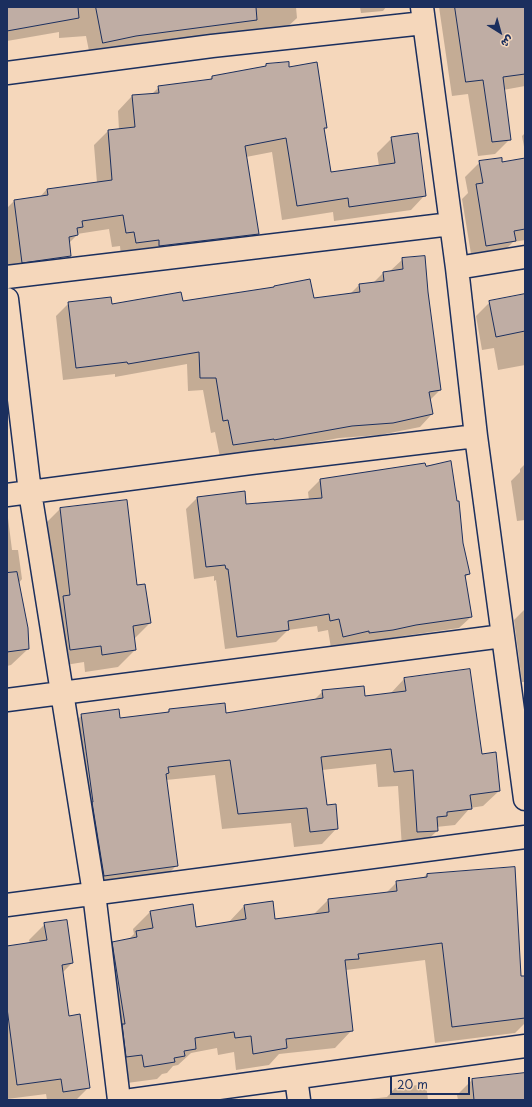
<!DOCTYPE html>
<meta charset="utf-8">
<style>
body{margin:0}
#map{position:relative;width:532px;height:1107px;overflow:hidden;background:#f5d7bb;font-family:"Playpen Sans","Playpen Sans Arabic",sans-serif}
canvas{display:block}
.frame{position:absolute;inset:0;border:8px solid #1b2f5e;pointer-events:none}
.north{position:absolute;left:480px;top:12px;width:40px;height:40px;-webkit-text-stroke:3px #f5d7bb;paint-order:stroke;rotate:143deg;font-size:11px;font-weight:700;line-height:16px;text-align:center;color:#1b2f5e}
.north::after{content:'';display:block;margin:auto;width:14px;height:18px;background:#1b2f5e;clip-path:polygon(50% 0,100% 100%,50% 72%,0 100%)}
.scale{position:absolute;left:390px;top:1077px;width:80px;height:18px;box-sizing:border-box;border:2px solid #1b2f5e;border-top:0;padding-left:5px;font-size:12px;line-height:14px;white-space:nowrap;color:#1b2f5e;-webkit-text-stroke:3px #f5d7bb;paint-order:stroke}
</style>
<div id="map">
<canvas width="532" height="1107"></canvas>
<div class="frame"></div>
<div class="north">ش</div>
<div class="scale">20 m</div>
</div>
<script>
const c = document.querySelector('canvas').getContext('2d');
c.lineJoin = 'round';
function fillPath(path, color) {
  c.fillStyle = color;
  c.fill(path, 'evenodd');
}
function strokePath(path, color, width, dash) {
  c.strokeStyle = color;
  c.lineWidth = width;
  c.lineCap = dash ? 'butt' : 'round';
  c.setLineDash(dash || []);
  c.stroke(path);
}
const shadow = new Path2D(`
 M7,7H296L297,18L283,31L90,56L86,36L59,38V32L7,41Z
 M360,7H386L383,11L361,13Z
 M439,7H525V86L503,90L510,139L495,154L478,156L468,94L452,96Z
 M266,65L288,68L326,127L323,130L330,173L379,166L377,153L392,138L425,195L411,210L334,221L333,212L282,220L272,152L246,157L257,234L243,249L121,257L120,246L112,247L109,229L77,234V235L68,244L70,256L55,271L7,270V208L14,201L39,198L47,189L97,183L94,145L108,131L119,130L118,111L132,96L151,95L159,87L208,81L212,77L264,68Z
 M525,133V152L522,136Z
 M525,159V240L513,242L500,255L472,260L462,199L468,193L465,177L480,162L502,163Z
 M403,259L427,292L440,390L430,400L432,414L420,427L380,435L339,438L262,452L220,457L215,432L211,433L203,390L188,391L187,364L115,377V374L63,380L56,316L69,303L111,305L182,302L313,299L350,294L359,285L373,283L383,273L389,272Z
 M525,295V365L498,370L494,348L482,350L476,316L490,302Z
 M525,464V520L517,521L511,481L520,472V469Z
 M425,465L462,543L469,574L464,578L471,617L459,628L403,636L380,641L357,644V642L331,648L328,630L318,632L317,626L288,630L276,642L225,649L216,580L214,581V576L194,579L186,509L197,498L245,505L309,500L308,492L320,480Z
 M60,509L150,623L134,639L135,650L118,667L85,672L84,662L53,667L43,526Z
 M7,510L12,550H18L22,579L18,584L28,649L11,665L7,666Z
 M525,609V682H522L514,620Z
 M404,679L481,755L499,791L483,806L470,808L455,825L436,827L437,831L421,846L402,848L398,786L378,787L376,764L322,770L326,806L337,828L322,844L294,847L291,823L222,829L215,775L166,780L177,865L161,881L88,891L66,731L82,715L119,719L166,713L169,710L225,714L314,700L323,691L364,697L390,694Z
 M514,868L520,977H525V1023L515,1033L435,1043L425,960L346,970L352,1030L335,1048L279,1054L269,1065L236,1070L234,1052L218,1055L217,1048L191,1053L178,1065L173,1066L167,1073L162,1074L157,1079L127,1083L96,960L113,943L128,940L134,934L133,929L150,912L195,928L228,923L244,906L274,920L313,915L328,900L386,893L397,882L423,878L427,874Z
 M45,924L72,963L62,973L68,1017L88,1088L76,1100H47L46,1094L7,1099V947L30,943L29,940Z
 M525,1074V1100H458L457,1095L472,1080Z
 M426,1084L428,1100H361L387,1097L395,1088Z`);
const building = new Path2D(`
 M7,7H78L79,18L7,31Z
 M96,7H256L257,20L136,36L103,43Z
 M455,7H525V74L503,77L511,140L492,142L483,80L466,82Z
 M289,62V67L317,62L327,128H324L331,172L395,163L391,137L418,133L426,196L349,207L348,198L297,206L286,138L245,146L259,234L159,246V240L136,243L134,232L126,233L123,215L82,221L83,227L77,228L78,235L69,237L71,256L22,263L14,200L48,195L47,189L112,180L108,130L135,127L132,95L159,93L158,86L212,79V76L266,66V64Z
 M502,158V162L525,158V229L514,231L516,241L486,246L476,184L483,183L479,161Z
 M425,256L428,292L441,390L429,392L433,414L393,423L352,426L274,440V439L233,445L228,420L223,421L216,378H200L199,352L128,364L127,362L76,368L68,302L111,297L112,304L181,292L183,301L274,287V286L310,279L314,298L360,292L359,284L384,281L383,272L403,269L402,258Z
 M525,294V331L496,337L489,301Z
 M451,461L457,501H459L463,543L470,574L465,575L472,617L416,625L393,630L369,633V631L343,637L339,619L330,621L329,614L288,621L289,630L237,637L228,569H226L225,565L206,567L197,497L245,491L246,504L322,498L320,479L425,463L426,466Z
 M127,500L137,585L145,584L151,623L133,626L136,650L102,655L101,646L70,650L63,596L70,595L60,508Z
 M17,572L28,628L29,649L7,652V573Z
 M470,669L482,754L496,752L500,791L470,795L472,809L447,812V816L437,817L438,831L417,832L413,770L394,772L391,749L321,757L327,805L336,804L338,829L310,832L307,808L238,814L230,760L168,767L169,773L166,774L178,866L104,876L92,802H93L81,714L119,709L120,718L169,712V709L225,703L226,713L323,698L322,690L364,686L365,696L406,691L404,678Z
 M515,867L521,976H525V1018L452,1027L442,943L358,954L359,959L345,960L353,1031L286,1039L287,1048L253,1054L251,1036L235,1038L234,1032L195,1038L196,1049L184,1051L185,1056L174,1058L175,1062L144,1067L142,1055L126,1057L122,1024H125L112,942L137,937L136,931L153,928L150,911L193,904L196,927L246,919L244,905L273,901L275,919L329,912L328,899L397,891L396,881L427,877V874Z
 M67,920L73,963L62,965L69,1016L80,1014L90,1088L63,1092L61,1079L17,1085L7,1008V946L47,940L44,923Z
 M525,1073V1100H474L472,1079Z`);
const minor = new Path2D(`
 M422,7L457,268L476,436L525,799
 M7,73L212,46L424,23
 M457,268L525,257
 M7,277L451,224
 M7,299L30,492L94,893L119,1100
 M7,495L251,463L476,436
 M7,700L503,636
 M7,905L525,837
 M296,1078L299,1100
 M132,1100L525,1046`);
fillPath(shadow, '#0003');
fillPath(building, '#bfada4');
strokePath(building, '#1b2f5e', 1);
strokePath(minor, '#1b2f5e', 25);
strokePath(minor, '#f5d7bb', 22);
</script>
